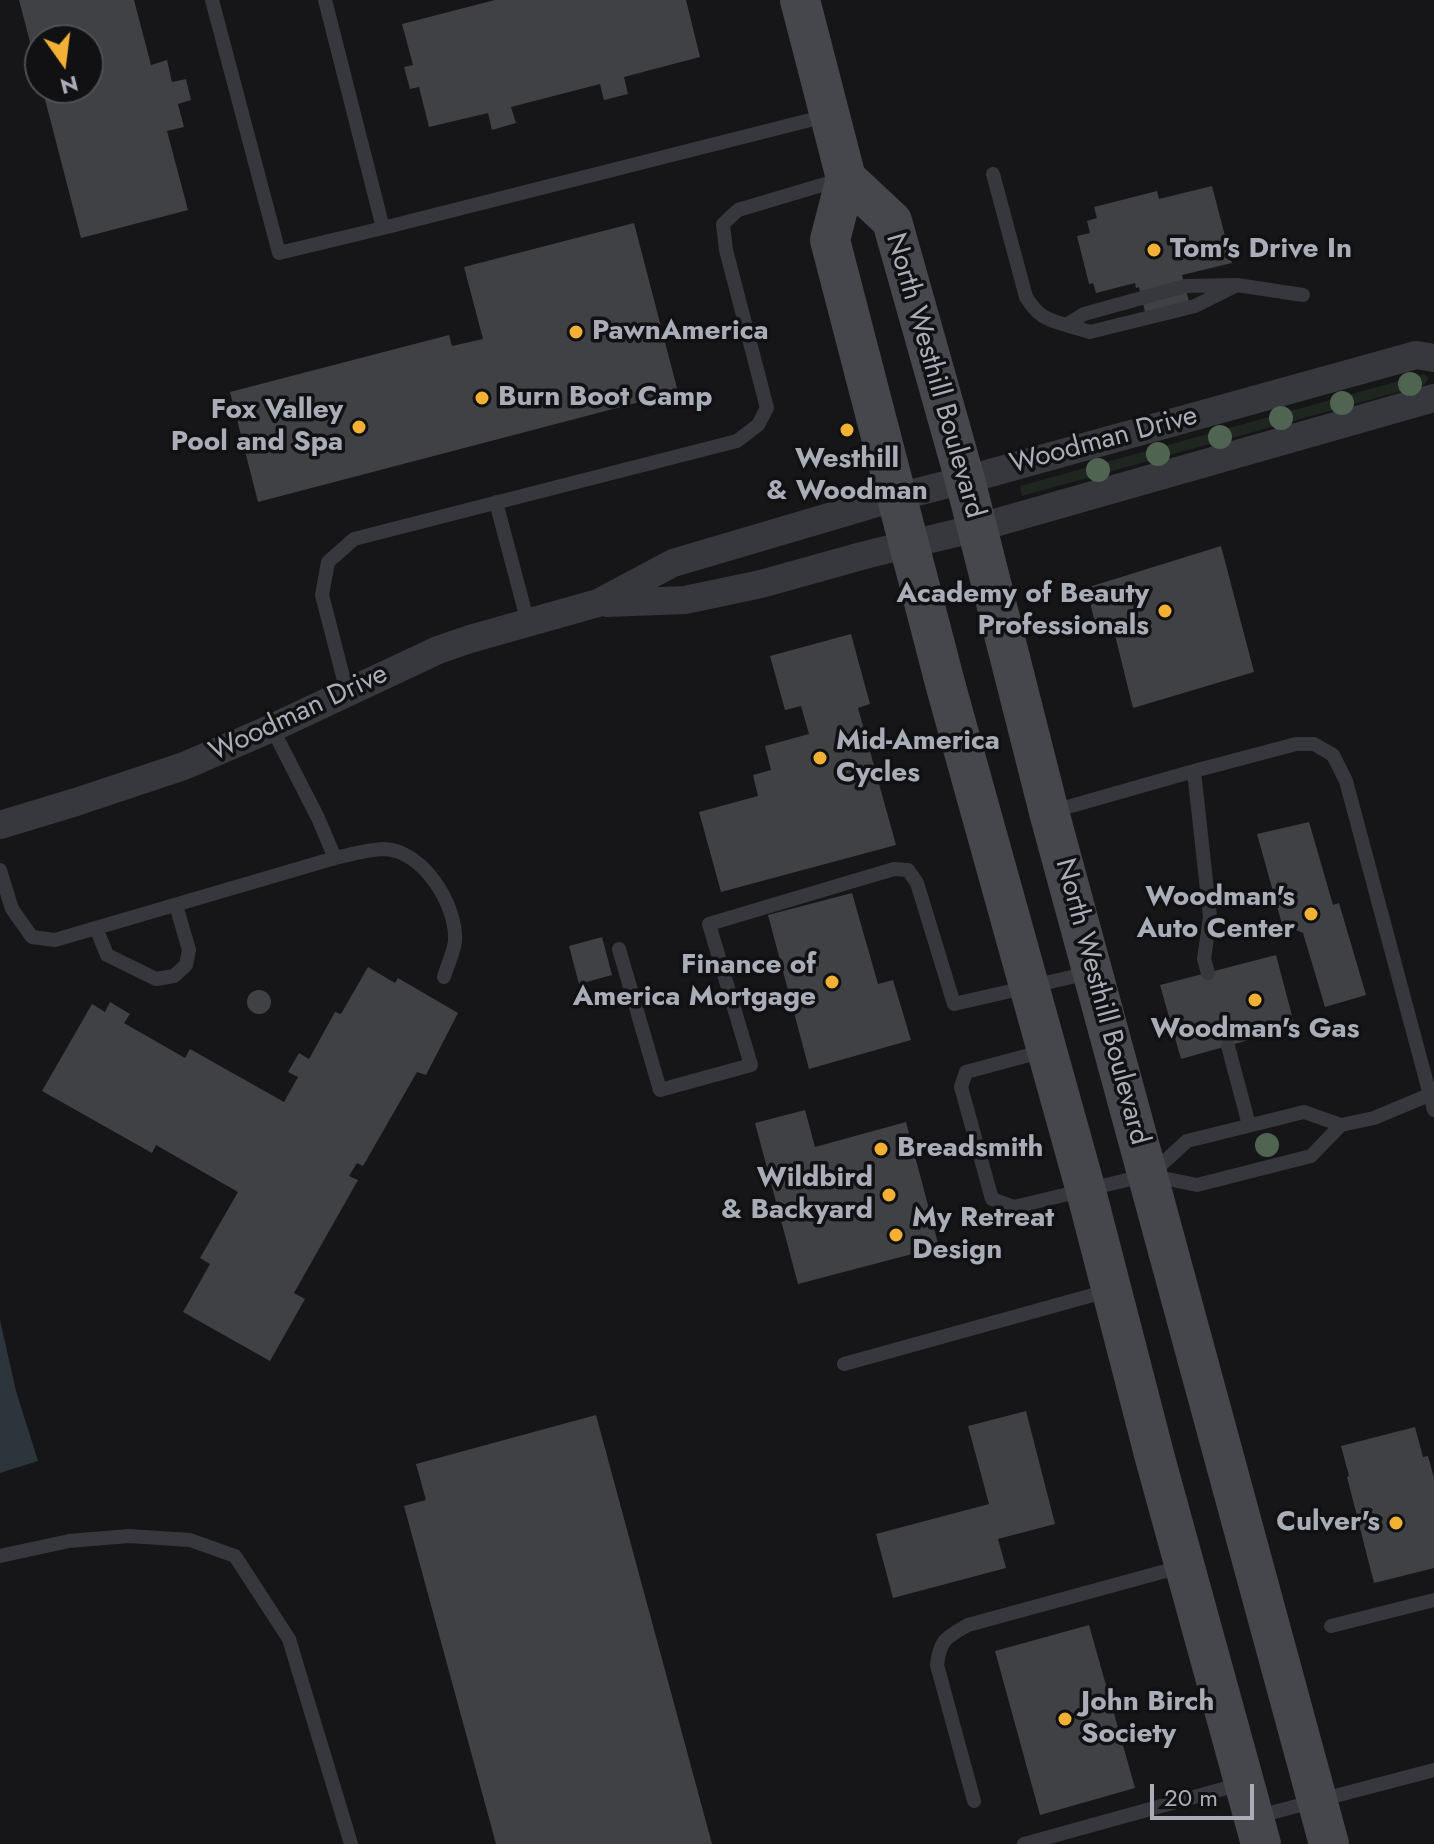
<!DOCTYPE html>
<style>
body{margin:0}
#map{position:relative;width:1434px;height:1844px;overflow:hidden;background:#161618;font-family:Jost,sans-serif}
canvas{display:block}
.north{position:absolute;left:24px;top:24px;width:80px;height:80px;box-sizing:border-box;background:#111113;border:2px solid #4d4f55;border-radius:50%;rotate:166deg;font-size:22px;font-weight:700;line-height:32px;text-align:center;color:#a8adb8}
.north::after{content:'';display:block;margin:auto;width:28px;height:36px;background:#f2b134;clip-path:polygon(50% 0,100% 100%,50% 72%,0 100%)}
.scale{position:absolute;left:1150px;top:1784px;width:104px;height:36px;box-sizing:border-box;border:4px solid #a8adb8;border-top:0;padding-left:10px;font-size:24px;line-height:28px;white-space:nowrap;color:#a8adb8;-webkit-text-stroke:6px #111113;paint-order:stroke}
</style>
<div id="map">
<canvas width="1434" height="1844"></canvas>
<div class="north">N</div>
<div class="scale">20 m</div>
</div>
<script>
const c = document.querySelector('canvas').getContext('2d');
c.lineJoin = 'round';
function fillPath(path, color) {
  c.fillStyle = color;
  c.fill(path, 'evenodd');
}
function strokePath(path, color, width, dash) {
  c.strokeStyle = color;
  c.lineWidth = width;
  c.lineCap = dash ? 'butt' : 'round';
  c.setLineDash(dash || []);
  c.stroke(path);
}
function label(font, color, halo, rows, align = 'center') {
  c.font = font + ' Jost,sans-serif';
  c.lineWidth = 7;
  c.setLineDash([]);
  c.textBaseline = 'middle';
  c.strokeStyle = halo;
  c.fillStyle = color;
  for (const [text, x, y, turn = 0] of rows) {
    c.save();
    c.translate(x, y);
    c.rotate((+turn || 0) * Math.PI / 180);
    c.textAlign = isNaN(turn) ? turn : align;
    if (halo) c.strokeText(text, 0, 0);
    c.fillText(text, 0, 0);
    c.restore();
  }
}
const green = new Path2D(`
 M1424,374L1428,378L1426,383L1423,385L1022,496L1020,486Z`);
const water = new Path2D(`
 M0,1320L16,1391L38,1461L0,1473Z`);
const building = new Path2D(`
 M19,0H134L151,65L167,60L172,82L186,79L191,100L178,104L184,127L167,131L188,210L81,238L42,88H88V40H40L39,76Z
 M495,0H686L700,57L624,77L628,94L604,100L600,84L511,107L516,123L492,130L488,113L429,127L419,87L410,89L404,67L413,65L402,24Z
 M1212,186L1232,263L1182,275L1190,305L1146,316L1139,287L1136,288L1135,283L1096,293L1093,283L1089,284L1077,236L1090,233L1087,221L1097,218L1094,207L1157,191L1159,199Z
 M634,223L678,392L258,502L230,392L449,335L452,346L483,339L464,267Z
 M1221,546L1254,672L1133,708L1114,631L1101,633L1097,630L1087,591L1089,587Z
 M851,634L870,704L858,708L896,845L721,892L699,812L758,796L753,775L771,770L765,746L809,734L801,706L785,710L770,656Z
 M1309,822L1333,905L1339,903L1366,995L1325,1007L1303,933L1282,924L1257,834Z
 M852,893L878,984L893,980L911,1040L809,1069L768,915Z
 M602,937L612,975L579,984L569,946Z
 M1276,955L1295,1027L1181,1059L1160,985Z
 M368,967L395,983L398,978L458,1013L426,1075L417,1072L363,1166L357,1163L349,1176L358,1180L294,1293L305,1299L270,1361L183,1312L210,1264L200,1258L238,1192L156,1145L152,1153L42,1091L92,1004L105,1012L110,1002L130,1014L124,1023L185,1058L190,1049L284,1102L298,1077L288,1072L299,1053L309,1059L335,1012L341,1014Z
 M247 1002a12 12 0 1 1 24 0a12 12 0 1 1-24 0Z
 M805,1110L815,1147L906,1122L939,1247L798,1284L755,1123Z
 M1026,1411L1055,1524L998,1539L1006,1568L893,1598L876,1534L989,1504L968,1426Z
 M596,1415L712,1844H496L404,1506L426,1500L416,1464Z
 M1415,1427L1423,1457L1428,1456L1434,1478V1568L1374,1583L1347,1477L1349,1476L1341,1446Z
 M1089,1625L1135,1788L1040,1815L995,1651Z`);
const lane = new Path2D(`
 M212,0L279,253L383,228
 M325,0L383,228L826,116
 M993,174L1026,297C1038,316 1045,319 1066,325L1084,314L1185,286L1237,285L1303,295
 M1066,325L1090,332L1195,306L1233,287
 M496,502L528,623
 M347,692L322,595L328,562L354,539L737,441L758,425L767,408L726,250L723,224L738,210L842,179
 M1194,771L1210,917L1204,959L1208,973
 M1050,812L1194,771L1296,744H1314L1333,755L1346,781L1434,1110
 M335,858C349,855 370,849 384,849C423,850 457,905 455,941C454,952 447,966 444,977
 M0,870L12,909L32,937L55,940L335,858L318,818L272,728
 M96,928L107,955L156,979L174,976L186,965L189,950L176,905
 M619,949L660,1090L751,1065L709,924L894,869L908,870L917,883L954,1004L1089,973
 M1228,1046L1249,1125
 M1044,1051L966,1072L961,1087L992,1199L1014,1207L1148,1175L1197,1185L1311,1156L1341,1125
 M1152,1173L1187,1141L1304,1112L1341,1125L1374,1118L1434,1093
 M844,1364L1111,1290
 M0,1556L69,1541L129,1536L190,1540L235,1556L289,1639L351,1844
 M1331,1626L1434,1600
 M974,1801L937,1665C940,1639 947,1637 968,1625L1184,1566
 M1255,1817L1434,1770
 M1024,1844L1241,1784`);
const street = new Path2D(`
 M607,603L685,600L761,584L865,555L977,528L1434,398
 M0,825L76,802L184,766L272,728L438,650L470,639L598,603L673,563L897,497L965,480L1416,355L1434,358`);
const secondary = new Path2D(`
 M800,0L846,178L830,240L946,687L1086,1191L1155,1458L1261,1844
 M846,178L892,221L965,480L1049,812L1329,1844`);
const trees = [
 [1410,384],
 [1342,403],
 [1281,418],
 [1220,437],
 [1158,454],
 [1098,470],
 [1267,1145]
];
const markers = [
 [1154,250,8,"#f2b134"],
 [576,332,8,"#f2b134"],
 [482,398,8,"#f2b134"],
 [359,427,8,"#f2b134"],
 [847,430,8,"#f2b134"],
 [1165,611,8,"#f2b134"],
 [820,758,8,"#f2b134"],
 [1311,914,8,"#f2b134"],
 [832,982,8,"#f2b134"],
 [1255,1000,8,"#f2b134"],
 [881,1149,8,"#f2b134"],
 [889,1195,8,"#f2b134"],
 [896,1235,8,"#f2b134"],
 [1396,1523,8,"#f2b134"],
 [1065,1719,8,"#f2b134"]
];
const poiNames = [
 ["Tom's Drive In",1170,250],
 ["PawnAmerica",592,332],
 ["Burn Boot Camp",498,398],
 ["Fox Valley",343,411,"right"],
 ["Pool and Spa",343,443,"right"],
 ["Westhill",847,460,"center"],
 ["& Woodman",847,492,"center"],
 ["Academy of Beauty",1149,595,"right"],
 ["Professionals",1149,627,"right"],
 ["Mid-America",836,742],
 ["Cycles",836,774],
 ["Woodman's",1295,898,"right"],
 ["Auto Center",1295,930,"right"],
 ["Finance of",816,966,"right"],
 ["America Mortgage",816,998,"right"],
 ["Woodman's Gas",1255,1030,"center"],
 ["Breadsmith",897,1149],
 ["Wildbird",873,1179,"right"],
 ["& Backyard",873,1211,"right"],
 ["My Retreat",912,1219],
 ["Design",912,1251],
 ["Culver's",1380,1523,"right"],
 ["John Birch",1081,1703],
 ["Society",1081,1735]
];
const streetNames = [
 ["North Westhill Boulevard",934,376,74],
 ["Woodman Drive",1104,441,-15],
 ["Woodman Drive",299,714,-25],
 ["North Westhill Boulevard",1101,1002,75]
];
fillPath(green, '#1e261f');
fillPath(water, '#2c353c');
fillPath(building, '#404145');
strokePath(lane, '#37383d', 14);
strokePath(street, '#37383d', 28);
strokePath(secondary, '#45474d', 40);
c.fillStyle = '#506452';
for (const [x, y] of trees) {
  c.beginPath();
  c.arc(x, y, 12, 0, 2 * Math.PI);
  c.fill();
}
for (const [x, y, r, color] of markers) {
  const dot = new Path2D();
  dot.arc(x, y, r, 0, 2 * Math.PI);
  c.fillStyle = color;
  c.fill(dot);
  strokePath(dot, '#111113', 3);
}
label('bold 28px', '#a8adb8', '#111113', poiNames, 'left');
label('28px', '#a8adb8', '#111113', streetNames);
</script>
